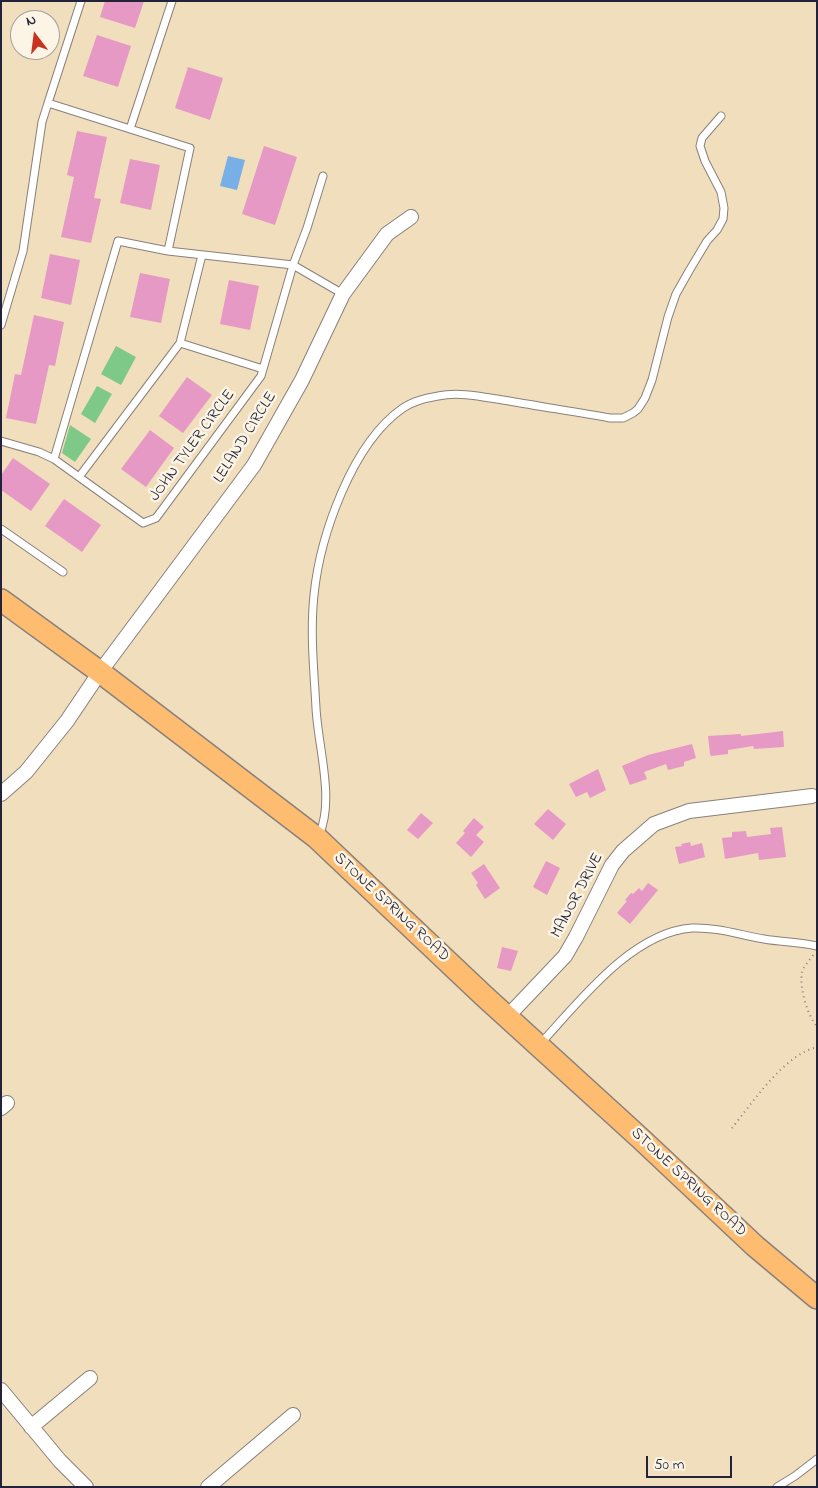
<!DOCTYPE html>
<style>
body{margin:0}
#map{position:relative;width:818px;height:1488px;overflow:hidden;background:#f0debc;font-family:"Indie Flower",sans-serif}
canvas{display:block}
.frame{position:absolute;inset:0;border:2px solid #22223b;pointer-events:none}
.north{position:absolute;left:10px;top:10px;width:50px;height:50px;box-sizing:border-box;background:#fcf5e5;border:1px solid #a5a1a1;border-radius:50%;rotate:345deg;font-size:14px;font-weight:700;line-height:20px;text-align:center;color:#22223b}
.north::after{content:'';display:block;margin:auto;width:18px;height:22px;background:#c8321e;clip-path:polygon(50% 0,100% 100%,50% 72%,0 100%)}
.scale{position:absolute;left:646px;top:1456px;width:86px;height:22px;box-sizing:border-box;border:2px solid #22223b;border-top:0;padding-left:6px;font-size:15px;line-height:18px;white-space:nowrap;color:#22223b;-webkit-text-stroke:4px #fcf5e5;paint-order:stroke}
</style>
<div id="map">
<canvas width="818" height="1488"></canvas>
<div class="frame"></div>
<div class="north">N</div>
<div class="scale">50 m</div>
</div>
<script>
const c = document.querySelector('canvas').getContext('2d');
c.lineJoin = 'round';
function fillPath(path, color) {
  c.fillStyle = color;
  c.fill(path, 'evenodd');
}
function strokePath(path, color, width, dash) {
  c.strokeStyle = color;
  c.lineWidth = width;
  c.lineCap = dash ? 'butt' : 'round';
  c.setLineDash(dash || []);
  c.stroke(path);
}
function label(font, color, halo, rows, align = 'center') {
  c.font = font + ' "Indie Flower",sans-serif';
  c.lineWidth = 5;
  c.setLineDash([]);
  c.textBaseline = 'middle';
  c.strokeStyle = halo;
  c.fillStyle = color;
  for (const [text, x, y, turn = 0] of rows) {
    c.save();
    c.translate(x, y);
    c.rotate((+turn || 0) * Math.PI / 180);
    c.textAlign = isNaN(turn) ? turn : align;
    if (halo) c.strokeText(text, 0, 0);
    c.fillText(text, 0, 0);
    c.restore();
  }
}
const green = new Path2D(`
 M116,346L136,357L121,385L101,374Z
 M97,386L112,394L95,423L81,414Z
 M70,425L91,439L75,462L62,453Z`);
const water = new Path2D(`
 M228,156L245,160L237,190L220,186Z`);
const building = new Path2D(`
 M105,1H144L135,28L100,17Z
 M97,35L131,46L118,87L83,76Z
 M188,67L223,78L210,120L175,108Z
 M77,131L107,137L94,198L101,199L91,243L61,237L74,177L67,175Z
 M264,146L297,157L275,225L242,214Z
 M130,159L160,165L151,210L120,203Z
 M50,254L80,260L71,305L41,298Z
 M140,273L170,279L161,323L130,317Z
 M229,280L259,286L250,330L220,324Z
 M34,315L64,322L55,366L49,365L36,424L6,418L15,374L21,375Z
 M187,377L212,395L183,433L159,416Z
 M150,430L174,448L146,487L121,469Z
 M13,458L50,484L31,511L1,490V475Z
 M64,499L101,525L82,552L45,526Z
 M783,731L784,747L754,749L753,746L728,750V754L711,756L710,754L708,736L741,734V736Z
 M692,744L696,758L684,762V766L668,770L666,764L644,772L647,779L630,785L622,766L648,755Z
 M598,769L606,790L590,798L587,792L576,797L569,784Z
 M548,809L566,824L553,840L534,824Z
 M421,813L433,823L418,839L407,830Z
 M474,818L484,827L476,835L484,842L471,857L456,843L465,833L463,831Z
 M782,827L786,857L759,860L758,853L725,859L722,838L732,837V832L746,831L747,837L771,834L770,828Z
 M690,842L691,846L702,843L705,857L679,864L675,847L682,846L681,844Z
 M546,861L560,868L547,895L533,887Z
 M484,864L500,888L485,899L476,885L478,883L471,873Z
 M648,883L658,890L630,924L617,913L627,901L625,900L631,893L633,894L639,888L642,891Z
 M502,947L518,951L511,971L497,968Z`);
const path = new Path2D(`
 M813,955C809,961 804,966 802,972C799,986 807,1016 817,1026
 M732,1128C753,1102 784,1055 817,1047`);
const service = new Path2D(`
 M48,103L81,1
 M130,129L172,1
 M323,176L307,228L293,265L261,376L156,518L143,523L54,459L118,241L168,251L293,265L343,294
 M1,325L23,251L42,122L48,103L190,148L168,251
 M180,343L263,369
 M1,441L39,452L54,459
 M79,477L180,343L202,255
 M1,529L63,572
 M319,835C335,800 318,747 316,708C314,671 310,633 314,595C320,536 352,443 403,408C413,401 426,398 438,396C461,391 487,398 509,401C543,407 577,412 610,418H623L633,413L638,409L645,398L652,380L668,317L676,294L689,271L707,241L717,230L723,219L724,208L721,192L705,161L700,146L702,138L721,116
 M541,1043C579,1002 632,932 692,928C717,927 740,935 764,939C781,942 799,942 817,946
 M777,1487L795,1476L817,1459`);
const minor = new Path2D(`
 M1,794L26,772L67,721L100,672L254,465L302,380L343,294L387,234L411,217
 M507,1017L565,956L576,937L612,865L623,851L654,824L689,811L812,796
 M1,1108L7,1103
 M1,1390L60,1461L86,1487
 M31,1427L90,1378
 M208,1487L293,1415`);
const primary = new Path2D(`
 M1,600L100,672L317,838L483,995L640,1138L755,1246L817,1298`);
const streetNames = [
 ["LELAND CIRCLE",246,438,-58],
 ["JOHN TYLER CIRCLE",193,446,-54],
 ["MANOR DRIVE",578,896,-62],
 ["STONE SPRING ROAD",391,908,43],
 ["STONE SPRING ROAD",688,1183,43]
];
fillPath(green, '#7ec987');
fillPath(water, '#79afe7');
fillPath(building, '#e699c4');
strokePath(service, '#89807c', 9);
strokePath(minor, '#89807c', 16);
strokePath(primary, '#89807c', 24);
strokePath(path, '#89807c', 2, [1, 4]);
strokePath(service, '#fff', 7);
strokePath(minor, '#fff', 14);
strokePath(primary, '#febc70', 21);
label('16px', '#22223b', '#fcf5e5', streetNames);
</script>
